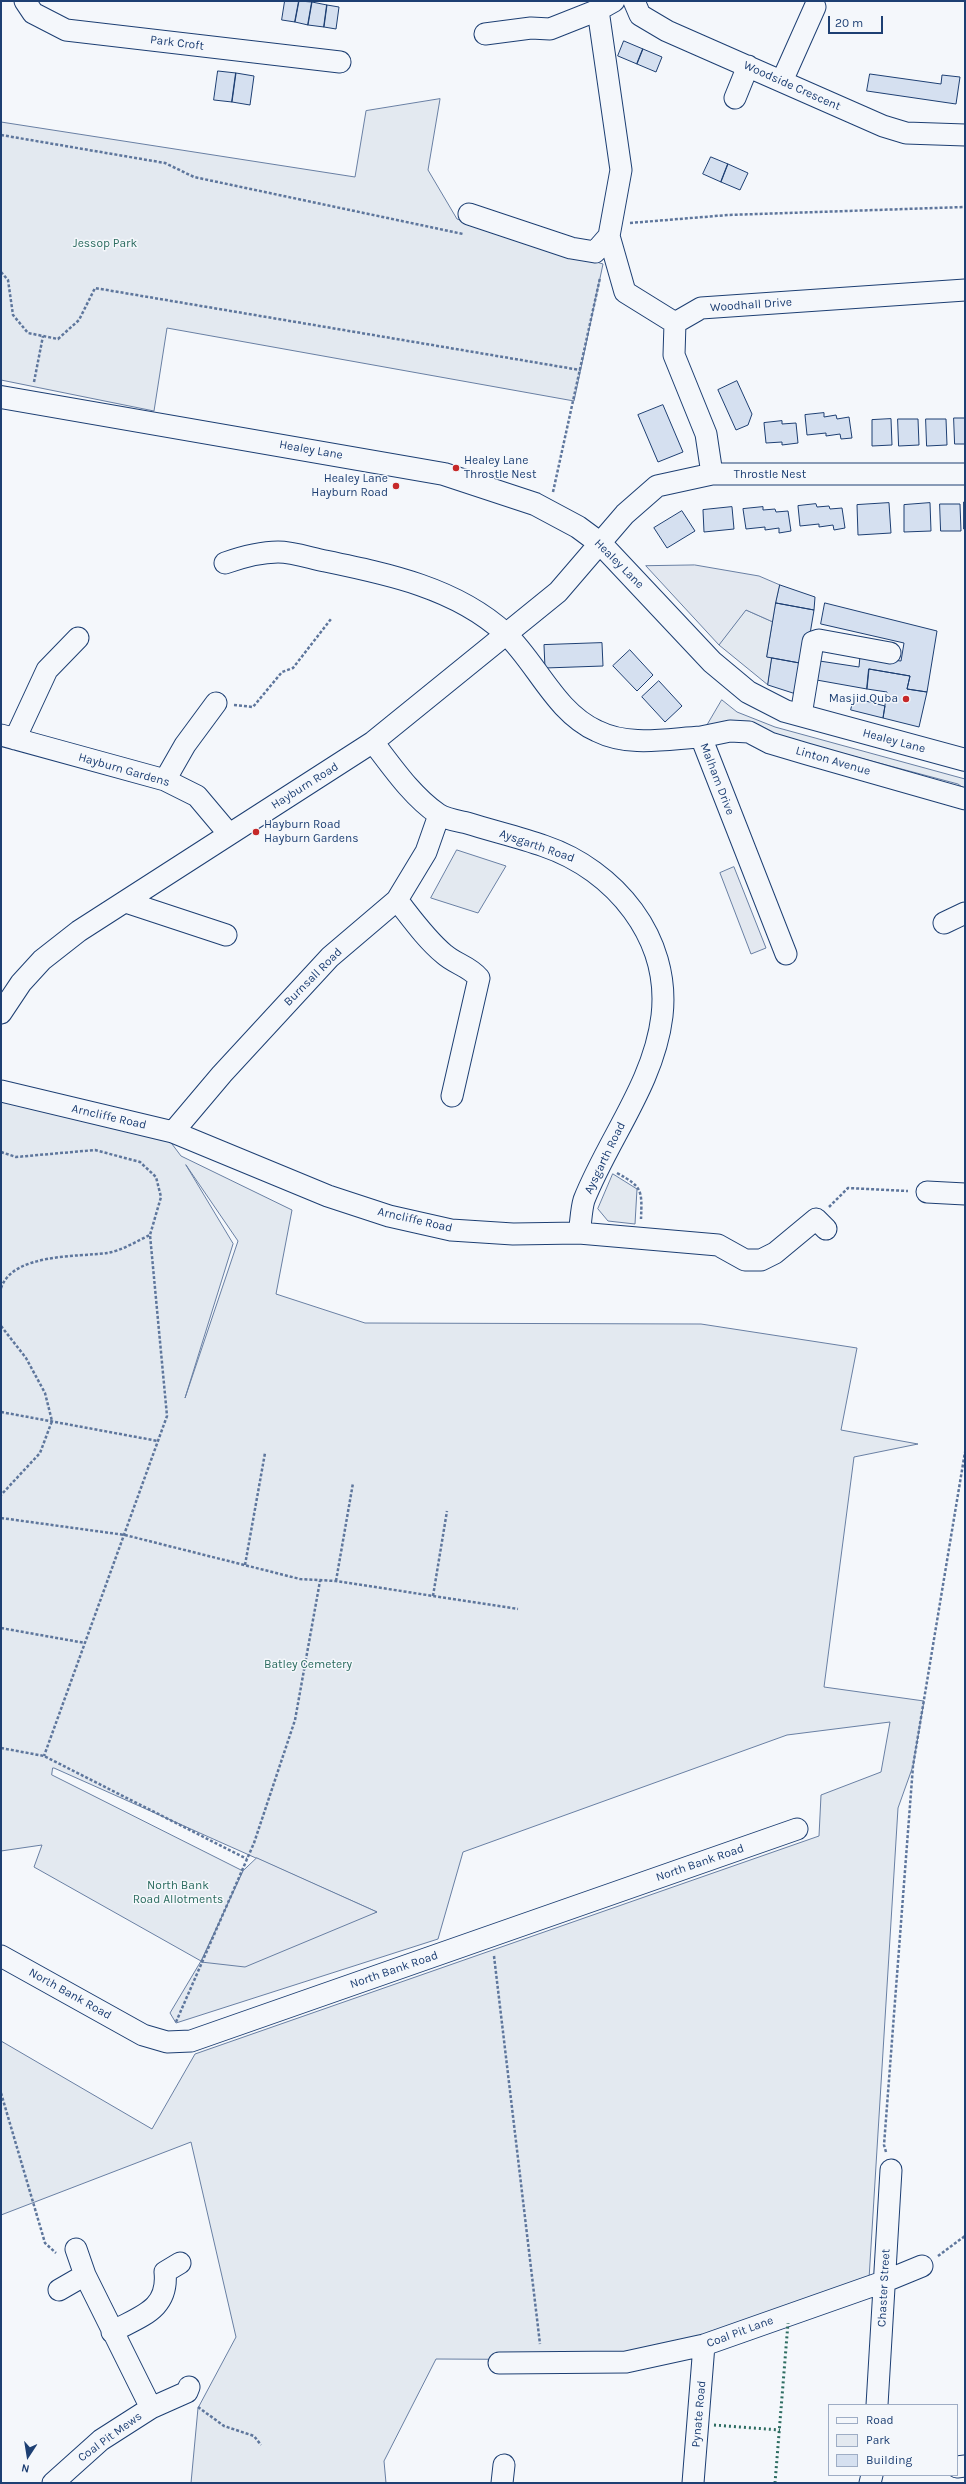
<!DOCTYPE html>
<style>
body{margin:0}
#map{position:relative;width:966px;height:2484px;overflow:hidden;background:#f4f7fb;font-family:Karla,sans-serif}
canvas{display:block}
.frame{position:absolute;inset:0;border:2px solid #1d3f73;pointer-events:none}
.legend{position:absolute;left:828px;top:2404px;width:130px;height:72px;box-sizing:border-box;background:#f4f7fb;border:1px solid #9eadc5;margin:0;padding:5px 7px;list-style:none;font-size:12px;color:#1d3f73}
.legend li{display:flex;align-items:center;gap:8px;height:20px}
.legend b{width:20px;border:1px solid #9eadc5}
.north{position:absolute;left:8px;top:2436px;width:40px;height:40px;-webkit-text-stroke:3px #f4f7fb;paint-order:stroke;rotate:192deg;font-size:11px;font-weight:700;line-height:16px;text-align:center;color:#1d3f73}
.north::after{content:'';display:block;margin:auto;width:14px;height:18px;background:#1d3f73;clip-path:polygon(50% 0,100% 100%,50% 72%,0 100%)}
.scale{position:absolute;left:828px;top:16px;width:55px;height:18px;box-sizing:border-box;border:2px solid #1d3f73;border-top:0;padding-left:5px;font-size:12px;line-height:14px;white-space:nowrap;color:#1d3f73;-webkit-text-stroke:3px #f4f7fb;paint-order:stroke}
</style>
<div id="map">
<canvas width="966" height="2484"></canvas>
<div class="frame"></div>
<ul class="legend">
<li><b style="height:5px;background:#f4f7fb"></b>Road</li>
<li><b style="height:11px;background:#e3e9f0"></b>Park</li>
<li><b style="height:11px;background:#d5e0f0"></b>Building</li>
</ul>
<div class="north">N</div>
<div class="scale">20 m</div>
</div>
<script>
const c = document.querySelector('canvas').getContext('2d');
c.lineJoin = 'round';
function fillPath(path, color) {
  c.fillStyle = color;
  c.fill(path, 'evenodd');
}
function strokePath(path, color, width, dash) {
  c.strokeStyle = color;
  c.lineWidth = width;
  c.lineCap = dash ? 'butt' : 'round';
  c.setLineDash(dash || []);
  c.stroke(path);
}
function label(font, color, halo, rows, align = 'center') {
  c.font = font + ' Karla,sans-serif';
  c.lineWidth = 3;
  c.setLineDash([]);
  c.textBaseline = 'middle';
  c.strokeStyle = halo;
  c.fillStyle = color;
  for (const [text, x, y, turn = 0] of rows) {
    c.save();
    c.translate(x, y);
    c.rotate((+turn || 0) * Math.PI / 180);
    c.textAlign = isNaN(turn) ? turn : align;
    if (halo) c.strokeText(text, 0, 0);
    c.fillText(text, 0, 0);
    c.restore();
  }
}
const green = new Path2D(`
 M440,99L428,170L457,219L603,264L574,401L167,328L154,411L1,380V122L355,177L366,111Z
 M746,610L773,622L767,657L772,658L768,685L719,645Z
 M722,700L737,712L775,727L965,779V789L958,784L830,750L705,729Z
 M457,850L506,866L478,913L431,898Z
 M1,1092L163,1132L181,1156L292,1210L276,1294L365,1323L701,1324L857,1348L841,1430L918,1444L854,1457L824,1687L924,1701L913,1766L898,1808L869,2279L636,2360L436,2359L384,2461L386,2483H191L198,2408L236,2337L191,2142L1,2215V2041L152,2129L195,2054L819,1836L821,1795L881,1772L890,1722L787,1735L463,1852L438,1939L176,2023L170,2013L201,1961L34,1867L42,1845L1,1851ZM186,1165L238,1241L185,1398L233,1244ZM53,1768H54L377,1912L201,1961L243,1871L52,1775Z
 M613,1174L637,1189L635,1224L608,1221L598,1209Z`);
const parking = new Path2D(`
 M695,565L759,576L780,585L773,622L746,610L719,645L646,566Z
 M734,867L766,948L751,954L720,873Z
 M257,1858L377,1912L245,1967L201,1962L243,1871Z`);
const building = new Path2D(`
 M285,1H299L295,22L282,20Z
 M299,1L312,2L308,25L295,22Z
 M312,2L327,5L324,27L308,25Z
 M327,5L339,7L336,29L324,27Z
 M624,41L643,49L637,64L618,56Z
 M643,49L662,57L656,72L637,64Z
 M218,71L236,73L232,102L214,100Z
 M236,73L254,76L250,105L232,102Z
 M870,74L941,84L942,75L960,77L956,104L867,91Z
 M711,157L728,164L721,182L703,174Z
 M728,164L748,173L740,190L721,182Z
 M737,381L752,414L748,425L736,430L718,390Z
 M663,405L683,452L658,462L638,415Z
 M824,413V417L836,415L837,419L849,417L852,438L841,439L840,434L826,436V433L807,435L805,415Z
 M954,418H965V444H955Z
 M891,419L892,445L872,446V420Z
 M898,419H918L919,445L899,446Z
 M926,419H946L947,445L927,446Z
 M782,421V424L796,423L798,443L782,445V442L766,443L764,423Z
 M964,502H965V529H964Z
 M889,503L891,533L858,535L857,505Z
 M930,503L931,531L904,532V505Z
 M816,504L817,507L829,506L830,509L842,508L845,528L834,530L833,525L819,527V524L800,526L798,506Z
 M940,504H960L961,531H941Z
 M732,507L734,529L704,532L703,510Z
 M763,507V510L775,509L776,512L788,511L791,531L779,533V528L765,530V527L746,529L743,509Z
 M682,511L695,531L667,548L654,528Z
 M780,585L815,597L814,610L776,603Z
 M776,603L814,610L805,664L767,657Z
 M825,603L937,631L927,692L907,689L910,676L869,669L867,689L811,679L813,660L859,667L860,656L901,661L904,643L821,624Z
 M602,643L603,666L545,668L544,645Z
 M630,650L653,675L637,691L613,666Z
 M772,658L805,664L799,695L768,685Z
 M869,669L910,676L907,689L927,692L919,727L883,718L887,692L867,689Z
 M659,681L682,706L665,722L642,697Z
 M854,698L885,706L883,718L851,710Z`);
const path = new Path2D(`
 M1,135L165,163L194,177L463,234
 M630,223L728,215L965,207
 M1,272L8,280L13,315L28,333L58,339L79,320L95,288L580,370
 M34,382L43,336
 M553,492L600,278
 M234,705L253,707L282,672L293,668L331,619
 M1,1152L16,1157L95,1150L140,1162L156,1177L161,1197L150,1235L167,1416L44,1756
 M617,1173C643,1187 642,1191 641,1219
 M829,1207L848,1188L908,1191
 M1,1288C13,1253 78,1257 107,1253C121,1251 137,1241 150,1235
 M1,1326L26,1358L45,1393L52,1421L40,1453L1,1495
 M1,1412L158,1441
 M1,1518L125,1535L300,1579L336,1581L518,1609
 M245,1565L265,1453
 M336,1581L353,1483
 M433,1596L447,1511
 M1,1628L85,1643
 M1,1748L44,1756L247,1859
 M494,1956L540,2344
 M176,2022L254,1843L295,1720L320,1581
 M1,2093L45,2243L56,2253
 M886,2152L884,2145L913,1766L965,1452
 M938,2256L965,2236
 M198,2407L224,2426L254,2436L261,2445`);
const minor = new Path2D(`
 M25,1L33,13L66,30L340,62
 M634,1L640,15L667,31L883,126L906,133L965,135
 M598,10L621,170L609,236L625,292L675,323
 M485,34L531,28L550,29L598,10L614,1
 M782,81L815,7
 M735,98L748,66
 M469,214L571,248L595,252L609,236
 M712,474L706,434L674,355L675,323L701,308L965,290
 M225,563C242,557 259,552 278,552C293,552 310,558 325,561C388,574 456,588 505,633C537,663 555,712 597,731C629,747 666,739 701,737L786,954
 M801,715L813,642L819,640L890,653
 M1,735L165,780L197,796L229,834
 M701,737L730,731L749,732L770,743L807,754L965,799
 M15,739L47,670L78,638
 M373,742C393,768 412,796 438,814C445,819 458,821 467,823C492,831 519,837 544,846C615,870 671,938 662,1016C654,1083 608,1139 584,1200C581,1210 581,1223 579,1233
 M165,780L185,745L216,703
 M397,900C412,919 426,939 444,954C455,964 469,966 479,978L452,1096
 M126,902L226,935
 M944,923L965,913
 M1,1013L21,983L42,960L79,931L373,742L558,592L625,514L657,486L712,474H965
 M1,1091L173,1132L328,1196L389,1216L451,1230L513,1234L579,1233L718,1245L745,1260H761L775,1253L816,1219L826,1229
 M173,1132L222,1074L330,957L397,900L426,852L439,815
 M927,1192L965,1194
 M1,1956L143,2035L167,2042L191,2041L797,1829
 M76,2249L85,2275L151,2408
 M59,2290L85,2275
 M112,2332C140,2316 169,2310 165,2272L180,2263
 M499,2363L626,2362L704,2345L883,2282L922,2266
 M877,2405L891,2170
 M957,2467L965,2466
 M53,2483L101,2440L151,2408L187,2392L189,2387
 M502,2483L504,2465
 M693,2483L704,2345
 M870,2483L872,2475`);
const major = new Path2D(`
 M1,397L444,474L535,504L578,527L601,544L712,662L748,692L785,711L965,760`);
const hedge = new Path2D(`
 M714,2425L780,2430
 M775,2483L788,2323`);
const markers = [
 [456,468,4,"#c62828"],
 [396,486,4,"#c62828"],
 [906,699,4,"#c62828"],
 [256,832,4,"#c62828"]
];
const streetNames = [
 ["Park Croft",177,43,7],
 ["Woodside Crescent",792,86,24],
 ["Woodhall Drive",751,305,-4],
 ["Healey Lane",311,450,10],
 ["Throstle Nest",770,475],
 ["Healey Lane",619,564,45],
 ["Healey Lane",894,741,15],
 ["Linton Avenue",833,761,16],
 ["Hayburn Gardens",124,770,16],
 ["Malham Drive",717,779,69],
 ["Hayburn Road",305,786,-32],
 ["Aysgarth Road",537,846,19],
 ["Burnsall Road",313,977,-45],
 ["Arncliffe Road",109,1117,13],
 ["Aysgarth Road",605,1158,-64],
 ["Arncliffe Road",415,1220,13],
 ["North Bank Road",700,1863,-19],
 ["North Bank Road",394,1970,-19],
 ["North Bank Road",70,1994,29],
 ["Chaster Street",884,2288,-87],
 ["Coal Pit Lane",740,2332,-20],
 ["Pynate Road",699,2414,-85],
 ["Coal Pit Mews",110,2437,-36]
];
const parkNames = [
 ["Jessop Park",105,244],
 ["Batley Cemetery",308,1665],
 ["North Bank",178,1886],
 ["Road Allotments",178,1900]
];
const poiNames = [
 ["Healey Lane",464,461],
 ["Throstle Nest",464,475],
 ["Healey Lane",388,479,"right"],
 ["Hayburn Road",388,493,"right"],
 ["Masjid Quba",898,699,"right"],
 ["Hayburn Road",264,825],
 ["Hayburn Gardens",264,839]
];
fillPath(green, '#e3e9f0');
strokePath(green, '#687fa3', 1);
fillPath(parking, '#e3e8f0');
strokePath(parking, '#687fa3', 1);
fillPath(building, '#d5e0f0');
strokePath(building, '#1d3f73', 1);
strokePath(minor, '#1d3f73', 23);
strokePath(major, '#1d3f73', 24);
strokePath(path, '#5e769c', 2.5, [3, 2]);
strokePath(minor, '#f4f7fb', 21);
strokePath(major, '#f4f7fb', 22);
strokePath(hedge, '#2c6c60', 3, [2, 3]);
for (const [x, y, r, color] of markers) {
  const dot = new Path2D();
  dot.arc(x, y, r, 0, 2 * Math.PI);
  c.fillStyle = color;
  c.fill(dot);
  strokePath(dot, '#f4f7fb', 1.5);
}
label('12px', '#1d3f73', '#f4f7fb', streetNames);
label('12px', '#2c6c60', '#f4f7fb', parkNames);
label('12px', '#1d3f73', '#f4f7fb', poiNames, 'left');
</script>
